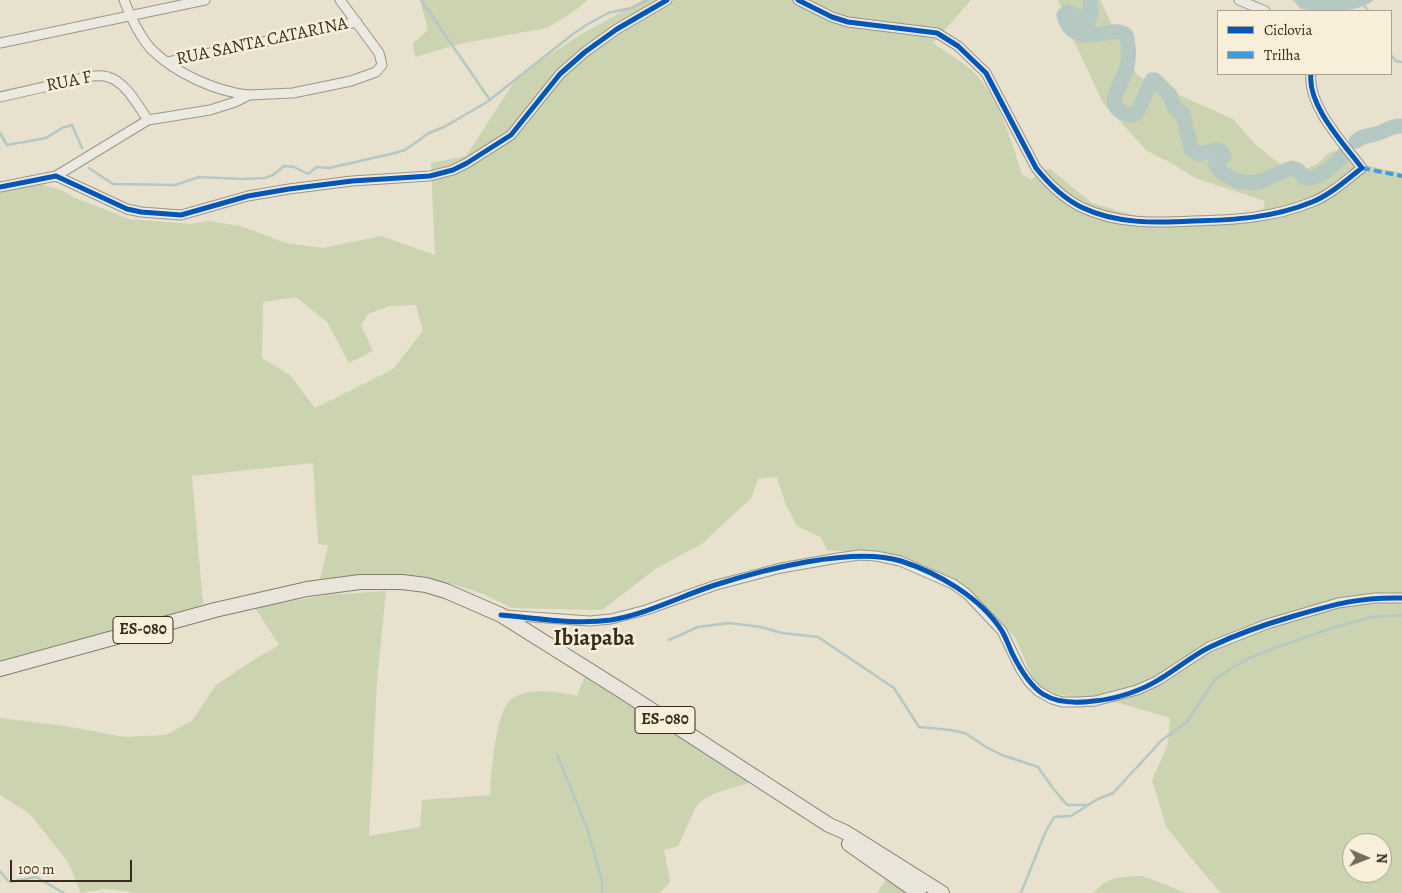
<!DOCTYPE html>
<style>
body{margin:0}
#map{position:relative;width:1402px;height:893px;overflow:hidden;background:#e8e1ce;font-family:Alegreya,serif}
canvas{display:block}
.legend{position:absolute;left:1217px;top:10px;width:175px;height:65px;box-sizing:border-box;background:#f7efd9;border:1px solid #aba18d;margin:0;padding:6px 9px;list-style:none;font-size:15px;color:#392b1c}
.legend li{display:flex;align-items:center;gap:10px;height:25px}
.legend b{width:25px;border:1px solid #aba18d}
.north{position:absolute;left:1342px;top:833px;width:50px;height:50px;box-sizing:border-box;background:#f7efd9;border:1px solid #aba18d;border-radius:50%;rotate:91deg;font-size:14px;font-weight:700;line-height:20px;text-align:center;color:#392b1c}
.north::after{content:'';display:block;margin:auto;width:18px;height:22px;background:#766b5a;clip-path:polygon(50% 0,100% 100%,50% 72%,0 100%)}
.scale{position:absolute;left:10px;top:860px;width:122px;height:22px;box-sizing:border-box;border:2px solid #392b1c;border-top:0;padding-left:6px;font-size:15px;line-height:18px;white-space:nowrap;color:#392b1c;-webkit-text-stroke:4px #f7efd9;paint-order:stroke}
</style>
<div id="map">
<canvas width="1402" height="893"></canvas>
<ul class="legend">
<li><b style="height:6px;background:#0057b8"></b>Ciclovia</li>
<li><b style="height:6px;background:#3e9cdf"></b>Trilha</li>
</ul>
<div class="north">N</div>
<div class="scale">100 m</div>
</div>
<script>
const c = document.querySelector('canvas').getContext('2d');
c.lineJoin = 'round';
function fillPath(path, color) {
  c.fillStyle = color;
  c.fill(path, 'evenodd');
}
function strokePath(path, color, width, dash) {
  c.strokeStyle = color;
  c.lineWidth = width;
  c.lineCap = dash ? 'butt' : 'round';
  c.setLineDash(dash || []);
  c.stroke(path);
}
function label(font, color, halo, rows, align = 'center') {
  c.font = font + ' Alegreya,serif';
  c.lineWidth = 5;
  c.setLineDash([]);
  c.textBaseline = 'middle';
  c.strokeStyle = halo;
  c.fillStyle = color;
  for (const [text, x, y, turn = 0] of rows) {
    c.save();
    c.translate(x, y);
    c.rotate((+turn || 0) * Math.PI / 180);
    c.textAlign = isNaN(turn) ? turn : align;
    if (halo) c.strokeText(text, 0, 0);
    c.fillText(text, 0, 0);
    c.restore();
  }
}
const green = new Path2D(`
 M420,0H588L573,12L547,28L464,43L415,57L413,43L428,30Z
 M643,0H971L933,43C945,51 957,59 968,67C997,91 1011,140 1022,174L1031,180L1042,170L1050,169L1092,203L1149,220L1255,213L1263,209L1265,201L1195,178L1173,164L1147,151L1103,103L1072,37L1058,0H1100L1137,75L1147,81L1233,119L1255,144L1277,162L1293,171L1306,169L1317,164L1327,154L1341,148L1364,165L1402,173V893H1221L1191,858L1166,826L1152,780L1168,744L1170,718L1119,703L1048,693L1033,679L1015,637L963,586L899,555L827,550L821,537L797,526L786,505L777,477L758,479L751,498L703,543L657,568L602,610L512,608L481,593L455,585L401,574L320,579L328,545L318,544L313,463L192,476L203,604L154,621L0,661V185L31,181L63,191L75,198L129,219L190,224L208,221L240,226L286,243L323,248L381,236L435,255L431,163L466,156L518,76L580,35ZM296,297L327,322L349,363L373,351L361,325L368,314L390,306L416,305L423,331L393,369L315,408L290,375L262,358L263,302ZM1352,843H1382V873H1352Z
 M386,591L377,681L369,836L420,827L422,800L490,795C491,774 495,721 507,704C522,685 557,692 577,696L585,676L656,722L753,781C737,788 711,791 698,804C695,807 682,839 678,846L664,850L670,882L660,893H133L127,891L103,889L81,893L68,862L30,814L0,795V718L64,726L125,737L166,735L192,721L216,685L255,659L279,645L255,608L326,595Z
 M889,875L917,893H877Z
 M1142,876L1187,893H1093C1109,876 1120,877 1142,876Z`);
const water = new Path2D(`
 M1293,0H1374C1357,14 1322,12 1301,9Z`);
const stream = new Path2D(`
 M421,0L490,100
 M1361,0L1368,11
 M1391,55L1396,61L1402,62
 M0,133L7,145L46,138L62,128L72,125L82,148
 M89,168L113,184L175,185L199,177L242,179L265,178L273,175L284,166L294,167L308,174L317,167L329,168L395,153L405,150L429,133L444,127L487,102L573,34L588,24L608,13L631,8L648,0
 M669,640L698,627L729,623L761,627L782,633L818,637L894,688L919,727L950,730L965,733L986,747L1002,755L1038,767L1052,787L1067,805H1087
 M557,754L587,828L602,881V893
 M0,871L9,882L36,877L64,893
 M1021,893L1045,833L1054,817L1071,816L1096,800L1113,793L1162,740L1186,723L1216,678L1247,659L1272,649L1332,628L1372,617L1402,615`);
const river = new Path2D(`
 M1090,0L1091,13L1088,22H1085L1078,16L1068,12L1064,15C1074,56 1123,17 1127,39C1129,49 1129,60 1126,70C1120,89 1100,108 1131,115L1137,113L1152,80H1155L1170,95L1174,107L1183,114L1191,149L1198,154L1216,150L1221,151L1224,156L1215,164C1219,171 1226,176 1233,179C1258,190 1270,174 1293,168L1299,171L1304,178C1322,180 1335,163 1347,152
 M1356,141C1363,135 1371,136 1379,133C1388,130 1392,125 1402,126`);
const street = new Path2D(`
 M124,0C131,18 139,36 152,50C177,74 215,91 248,95
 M798,0L832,17L848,22L937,33L958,46L986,73L1036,168C1048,183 1063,198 1081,207C1116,224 1155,223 1193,221C1234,220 1273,218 1312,202C1330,195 1346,180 1362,168C1344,144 1307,105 1311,74
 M1239,0L1265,11
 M0,43L205,0
 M168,62L357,22
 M0,97L92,76C97,76 103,75 108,77C126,82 138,106 148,120
 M56,176L148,120L210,110L235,102L249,95L293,93L351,81L376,72L382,65L379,53L340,0
 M0,187L56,176L127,209L141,212L181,215L248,196L289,189L352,181L430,176L453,170L467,163L511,135L560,74L585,52L617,29L667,0
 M504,615L590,621L611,619L646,610L716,585L781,568L838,558L859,555L876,556L900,561L953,584L967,594L1002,631L1020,668L1029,682L1038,691L1052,699L1062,702H1078L1095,701L1137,690L1157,681L1209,647L1267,624L1338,603L1375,598H1402`);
const primary = new Path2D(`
 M0,669L215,610L307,589L360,582H402L426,585L446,591L501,615L619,689L829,825L845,832L942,893
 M849,844L919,893`);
const quiet = new Path2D(`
 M1362,168L1402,176`);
const cycleway = new Path2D(`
 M798,0L832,17L848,22L937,33L958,46L986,73L1036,168C1048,183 1063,198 1081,207C1116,224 1155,223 1193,221C1234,220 1273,218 1312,202C1330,195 1346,180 1362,168C1344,144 1307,105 1311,74
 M0,187L56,176L127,209L141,212L181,215L248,196L289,189L352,181L430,176L453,170L467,163L511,135L560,74L585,52L617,29L667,0
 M501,615C537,618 575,625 611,620C647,614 681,596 715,585C762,570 853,546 901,561C938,573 980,597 1002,631C1006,638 1009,646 1012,653C1032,693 1048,707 1094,701C1116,699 1141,691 1160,679C1177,669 1193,655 1210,647C1237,634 1266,624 1294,616C1335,604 1360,597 1402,598`);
const shields = [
 [143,630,60],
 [665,720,60]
];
const shieldNames = [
 ["ES-080",143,630],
 ["ES-080",665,720]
];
const streetNames = [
 ["RUA SANTA CATARINA",262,42,-12],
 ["RUA F",69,82,-12]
];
const districtNames = [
 ["Ibiapaba",594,640]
];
fillPath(green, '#cbd3b1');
fillPath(water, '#b5c8c2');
strokePath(stream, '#b5c8c2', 2.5);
strokePath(river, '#b5c8c2', 15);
strokePath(street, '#9b9689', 11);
strokePath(primary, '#837d71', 16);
strokePath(street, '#ece9e0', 9);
strokePath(primary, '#e9e5db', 14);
strokePath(quiet, '#3e9cdf', 4, [8, 4]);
strokePath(cycleway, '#0057b8', 5);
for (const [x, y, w] of shields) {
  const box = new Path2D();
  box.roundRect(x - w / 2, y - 13.5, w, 27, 4);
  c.fillStyle = '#f7efd9';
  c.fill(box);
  strokePath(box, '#392b1c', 1);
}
label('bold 16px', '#392b1c', null, shieldNames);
label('18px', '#392b1c', '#f7efd9', streetNames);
label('bold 22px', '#392b1c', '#f7efd9', districtNames);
</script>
